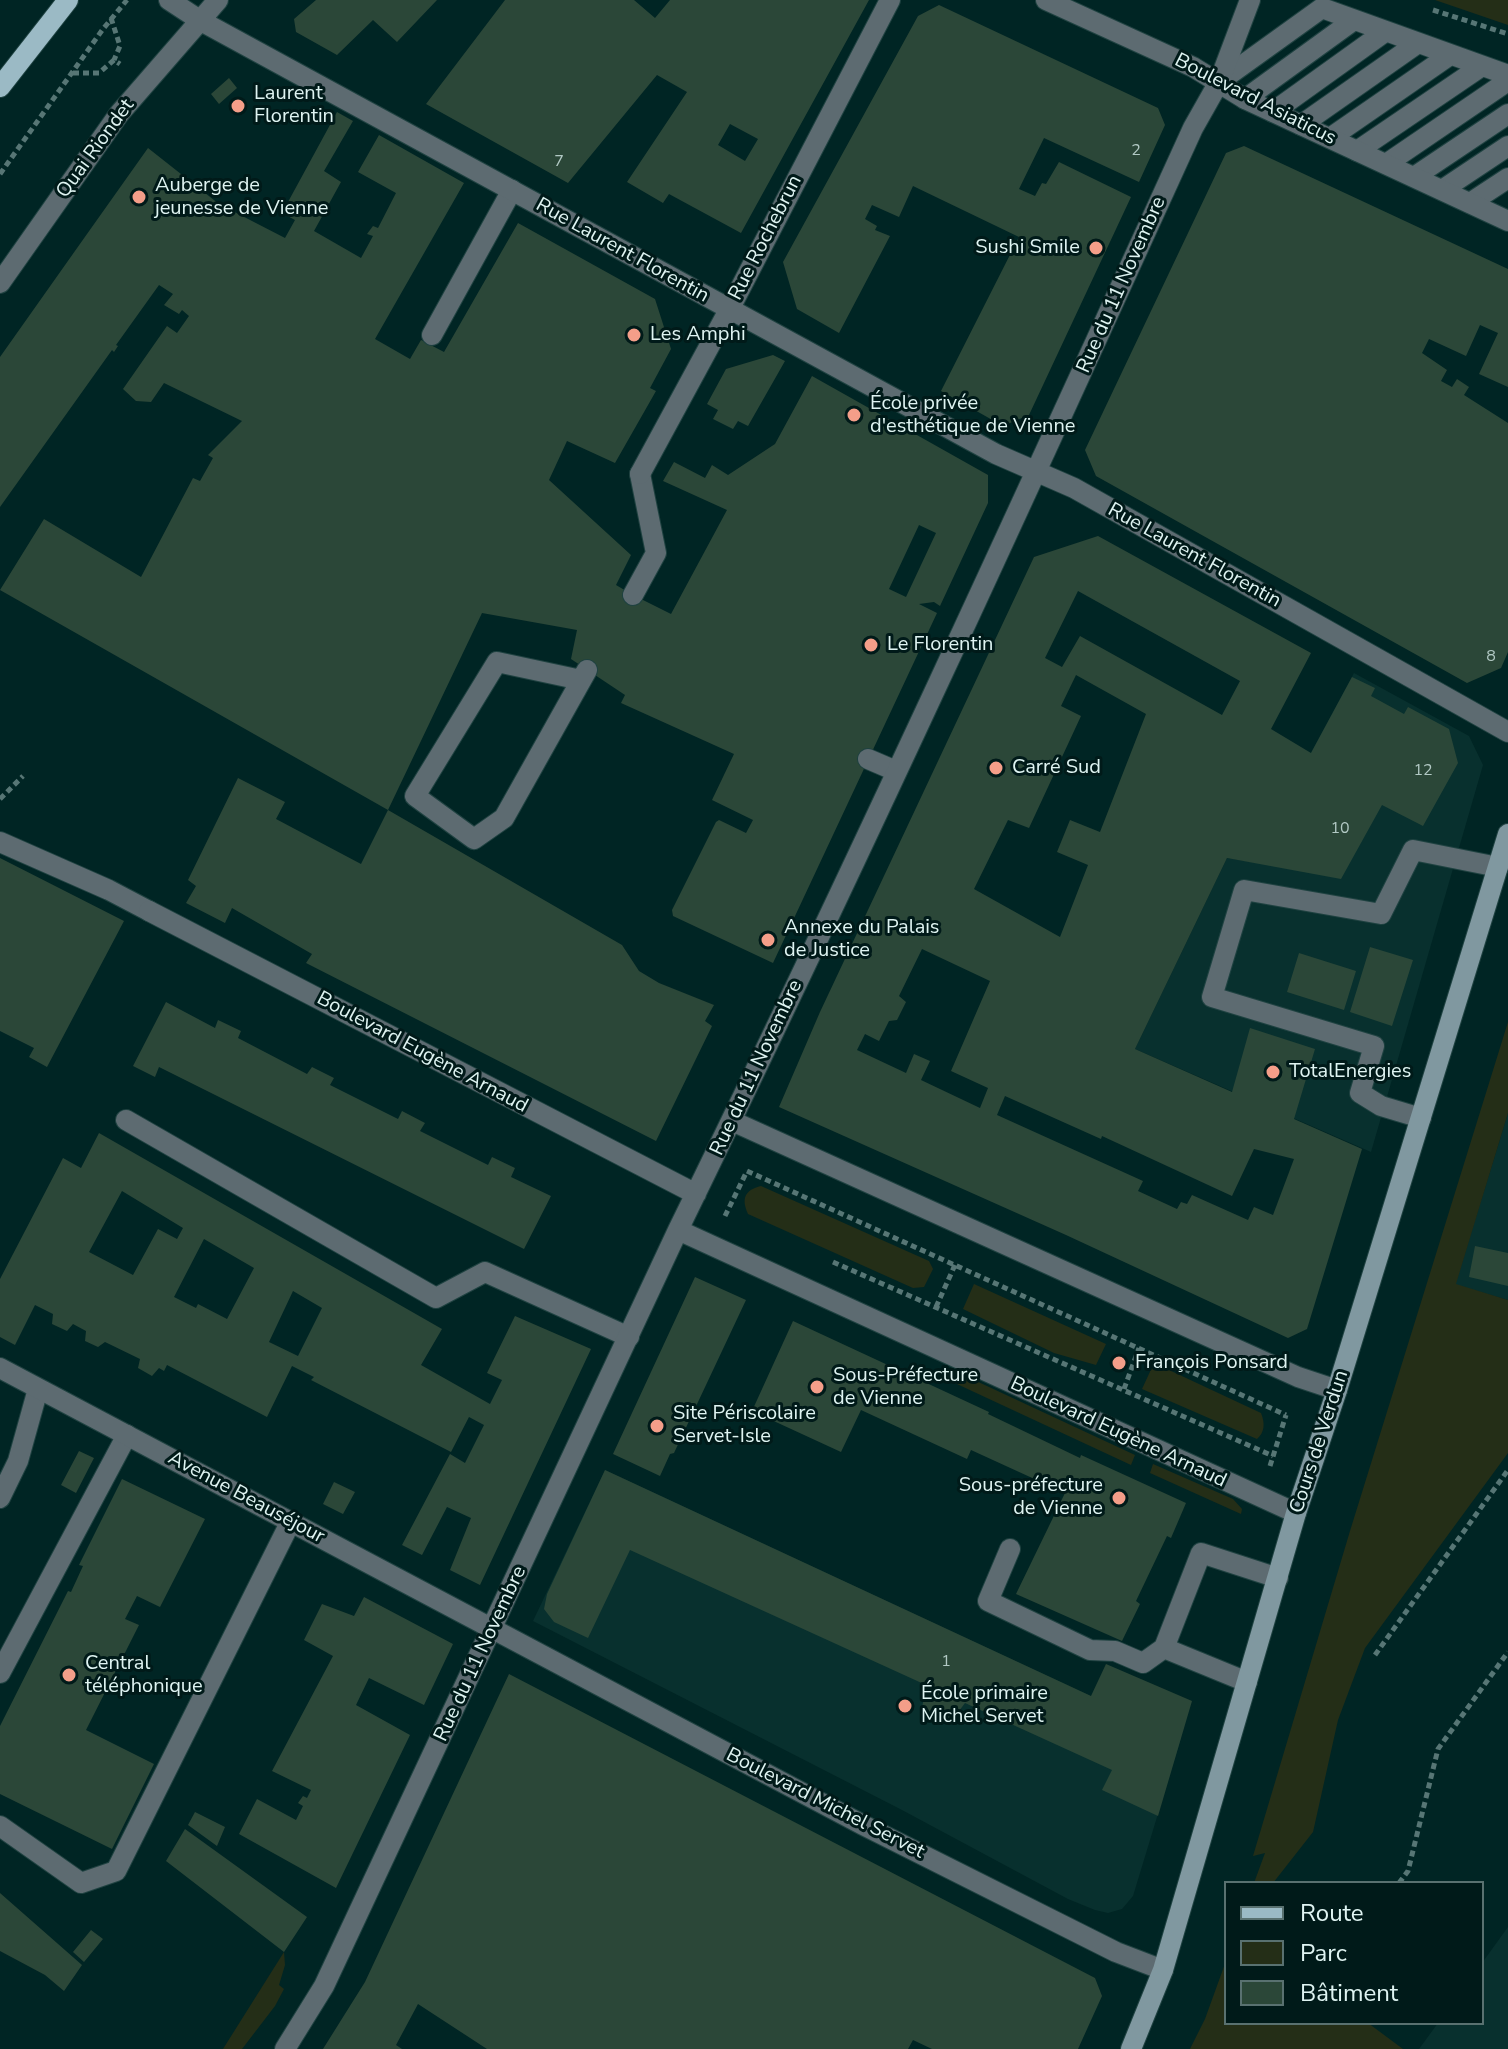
<!DOCTYPE html>
<meta charset="utf-8">
<style>
body{margin:0}
#map{position:relative;width:1508px;height:2049px;overflow:hidden;background:#002524;font-family:"Nunito Sans",sans-serif}
canvas{display:block}
.legend{position:absolute;left:1224px;top:1881px;width:260px;height:144px;box-sizing:border-box;background:#001a19;border:2px solid #597170;margin:0;padding:10px 14px;list-style:none;font-size:24px;color:#dff4f2}
.legend li{display:flex;align-items:center;gap:16px;height:40px}
.legend b{width:40px;border:2px solid #597170}
</style>
<div id="map">
<canvas width="1508" height="2049"></canvas>
<ul class="legend">
<li><b style="height:10px;background:#9bbac5"></b>Route</li>
<li><b style="height:22px;background:#242e17"></b>Parc</li>
<li><b style="height:22px;background:#2b4738"></b>Bâtiment</li>
</ul>
</div>
<script>
const c = document.querySelector('canvas').getContext('2d');
c.lineJoin = 'round';
function fillPath(path, color) {
  c.fillStyle = color;
  c.fill(path, 'evenodd');
}
function strokePath(path, color, width, dash) {
  c.strokeStyle = color;
  c.lineWidth = width;
  c.lineCap = dash ? 'butt' : 'round';
  c.setLineDash(dash || []);
  c.stroke(path);
}
function label(font, color, halo, rows, align = 'center') {
  c.font = font + ' "Nunito Sans",sans-serif';
  c.lineWidth = 6;
  c.setLineDash([]);
  c.textBaseline = 'middle';
  c.strokeStyle = halo;
  c.fillStyle = color;
  for (const [text, x, y, turn = 0] of rows) {
    c.save();
    c.translate(x, y);
    c.rotate((+turn || 0) * Math.PI / 180);
    c.textAlign = isNaN(turn) ? turn : align;
    if (halo) c.strokeText(text, 0, 0);
    c.fillText(text, 0, 0);
    c.restore();
  }
}
const built = new Path2D(`
 M1354,673L1469,736L1483,765L1371,1152L1135,1049L1227,858L1252,862Z
 M1508,1113V1300L1455,1285Z
 M605,1470L1181,1738L1133,1896L1122,1909L1108,1913L1095,1910L1068,1899L902,1810L533,1621Z
 M1508,1927V2049H1419L1438,2023H1482V1963Z`);
const green = new Path2D(`
 M1435,0H1508V25Z
 M1508,1022V1113L1456,1284L1508,1300V1453L1365,1648L1338,1720L1313,1832L1273,1883H1254L1265,1853L1253,1856L1350,1531Z
 M761,1186L929,1261L933,1269L924,1287L913,1288L748,1214C741,1198 745,1190 761,1186Z
 M974,1284L1106,1344L1096,1365L1054,1353L963,1309Z
 M1154,1363L1261,1413C1265,1423 1265,1432 1257,1439L1142,1389Z
 M949,1373H959L1135,1455L1131,1465L944,1378Z
 M1153,1464L1233,1499L1242,1509L1241,1514L1150,1473Z
 M284,1952L285,1965L279,1985L284,1989L275,2006L242,2049H223Z
 M1226,1961V2023H1368L1403,2049H1190L1205,2019Z`);
const building = new Path2D(`
 M316,0H437L397,42L373,20L337,55L296,32L294,19Z
 M505,0H634L655,18L670,0H869L741,233L669,194L663,203L627,182L687,92L657,75L568,183L426,104ZM730,124L758,139L745,161L718,145Z
 M939,5L1158,108L1165,125L1139,182L1044,138L1019,189L1035,196L1042,183L1046,184L1059,162L1131,197L1029,415L1003,426L941,391L1019,237L913,186L899,217L872,205L865,219L877,226L875,230L890,236L839,333L797,309L783,262L918,16Z
 M229,78L237,88L219,104L211,94Z
 M337,112L353,121L324,171L341,182L314,231L361,258L373,236L367,234L373,226L378,228L396,193L358,172L379,135L464,183L375,339L410,359L421,340L444,352L518,223L655,299L671,349L650,388L656,391L615,463L567,441L549,480L631,555L616,585L633,595L671,614L727,510L663,481L674,462L705,478L712,465L728,475L775,444L812,376L988,475V503L940,606L934,602L919,604L937,613L773,963L673,916L672,910L716,822L719,820L746,833L753,820L712,800L734,754L621,703L625,695L571,659L577,630L482,613L388,810L0,590L44,519L141,577L193,478L200,481L213,458L208,455L242,421L164,383L151,402L136,401L123,389L167,326L177,333L189,316L182,310L179,314L164,305L173,294L159,285L116,345L118,346L114,352L112,350L0,507V357L87,234L148,148L219,204L285,238L295,220L282,213ZM919,525L936,533L906,597L889,589Z
 M1244,146L1508,269V387L1479,374L1498,333L1480,325L1466,356L1429,339L1422,353L1447,370L1441,381L1452,387L1457,379L1469,387L1464,395L1508,423V652L1501,668L1467,683L1096,476L1085,450L1226,153Z
 M773,355L785,361L748,426L738,421L733,429L713,419L718,410L707,404L726,369Z
 M1098,536L1311,653L1271,729L1311,753L1352,677L1375,688L1371,696L1404,714L1408,707L1449,729L1458,763L1423,826L1382,805L1341,879L1227,858L1135,1049L1232,1092L1250,1028L1315,1049L1294,1119L1362,1149L1307,1329L1288,1338L1066,1235L779,1107L820,1012L1034,557ZM1078,591L1240,681L1222,715L1080,636L1062,667L1045,658ZM1076,675L1146,714L1100,832L1070,820L1057,852L1088,865L1060,937L974,889L1008,820L1029,828L1081,716L1061,706ZM922,949L990,981L951,1071L988,1088L980,1108L921,1080L930,1061L914,1054L906,1073L857,1050L865,1034L879,1041L889,1021L897,1020L906,1002L899,996ZM1005,1096L1101,1139L1102,1136L1232,1196L1254,1149L1294,1159L1273,1215L1254,1207L1248,1220L1192,1195L1187,1204L1181,1202L1177,1209L1138,1191L1143,1181L997,1115Z
 M238,778L285,802L276,819L361,864L388,810L622,945L639,971L659,983L714,1005L705,1021L712,1026L656,1141L306,963L312,954L232,908L225,923L186,903L196,886L188,880Z
 M0,858L124,921L47,1067L29,1057L34,1048L0,1031Z
 M1370,947L1413,960L1392,1026L1350,1012Z
 M1299,953L1356,971L1344,1010L1287,992Z
 M166,1002L215,1028L218,1020L241,1031L238,1038L307,1074L312,1067L334,1078L330,1085L398,1119L402,1111L425,1123L420,1131L488,1165L492,1157L515,1168L511,1177L551,1196L524,1249L159,1067L155,1077L133,1066Z
 M99,1133L442,1329L421,1365L490,1404L502,1380L487,1373L515,1316L591,1349L480,1585L450,1570L471,1518L447,1507L422,1555L402,1545L450,1454L465,1463L484,1425L469,1417L451,1452L311,1380L314,1377L292,1366L267,1417L167,1365L164,1371L159,1368L152,1376L138,1368L140,1359L105,1342L98,1347L85,1341L86,1331L73,1324L67,1331L52,1324L53,1314L35,1305L15,1345L0,1337V1279L63,1158L81,1168ZM122,1191L183,1228L177,1239L158,1229L133,1275L89,1252ZM204,1239L254,1268L227,1319L198,1304L196,1308L174,1297ZM293,1291L322,1308L298,1356L269,1342Z
 M1475,1246L1508,1253V1286L1469,1277Z
 M695,1277L746,1300L674,1453L670,1454L660,1476L613,1454Z
 M793,1321L989,1412L988,1414L1080,1458L1081,1455L1186,1503L1171,1538L1167,1536L1136,1601L1140,1604L1122,1641L1016,1594L1065,1493L971,1450L967,1459L861,1410L841,1452L752,1411Z
 M79,1451L94,1458L76,1493L61,1485Z
 M605,1470L1091,1696L1106,1664L1192,1701L1158,1816L1102,1790L1112,1770L965,1703L950,1723H934L922,1708L926,1685L630,1550L588,1638L554,1622L544,1609L547,1594Z
 M122,1479L205,1519L160,1607L137,1596L125,1619L139,1625L86,1730L154,1764L112,1849L0,1794V1726L68,1591L71,1592L83,1566L79,1565Z
 M334,1482L355,1492L343,1514L323,1504Z
 M364,1597L453,1644L424,1705L369,1678L356,1705L410,1735L336,1888L239,1834L257,1799L296,1820L303,1806L298,1803L303,1796L307,1798L311,1790L272,1771L333,1656L304,1640L322,1604L354,1616Z
 M509,1674L1095,1978L1102,1996L1078,2049H932L913,2040L908,2049H487L418,2004L396,2045L402,2049H323L365,1982Z
 M195,1812L225,1827L217,1846L188,1825Z
 M185,1829L307,1917L284,1952L166,1861Z
 M0,1893L82,1965L64,1991L45,1975L0,1951Z
 M91,1930L103,1939L84,1962L73,1952Z`);
const path = new Path2D(`
 M1433,10L1508,34
 M111,18L120,46L114,60
 M73,73H99L114,60L120,64
 M0,174L103,29L127,0
 M0,799L23,776
 M747,1171L1286,1415
 M725,1216L747,1171
 M833,1262L1273,1456
 M936,1307L955,1265
 M1124,1389L1139,1348
 M1270,1466L1286,1415
 M1375,1655L1508,1470
 M1399,1883L1408,1871L1438,1749L1508,1652`);
const lane = new Path2D(`
 M1219,82L1322,8L1508,75
 M1245,99L1354,20
 M1273,112L1386,31
 M1301,125L1418,43
 M1330,138L1450,55
 M1357,151L1482,66
 M1386,164L1508,81
 M1414,177L1508,114
 M1442,190L1508,146
 M1470,203L1508,178
 M432,335L512,190
 M633,595L656,553L640,474
 M581,680L497,662L415,796L474,839L504,818L587,670
 M868,759L896,771
 M0,842L109,890L149,911
 M1421,1118L1381,1106L1360,1093L1374,1046L1212,997L1244,890L1381,914L1413,850L1498,867
 M126,1120L436,1298L485,1272L629,1337
 M0,1498L18,1461L38,1389
 M1010,1549L988,1601L1090,1650L1115,1651L1143,1663L1164,1648L1201,1553L1278,1578
 M1164,1648L1247,1682
 M0,1673L127,1435
 M0,1826L81,1883L116,1871L291,1521`);
const street = new Path2D(`
 M169,0L201,21L996,454L1074,488L1508,732
 M1046,0L1193,67L1245,99L1508,221
 M0,283L119,114L218,0
 M640,474L729,310L890,0
 M149,911L696,1194
 M732,1121L1298,1377L1337,1390
 M678,1230L1296,1513
 M0,1368L863,1825L1116,1952L1163,1970
 M285,2049L324,1986L678,1230C856,866 1025,497 1193,128L1219,82L1250,0`);
const secondary = new Path2D(`
 M1131,2049L1163,1970L1296,1513L1337,1390L1508,834`);
const primary = new Path2D(`
 M0,87L68,0`);
const markers = [
 [238,106,8,"#f49e89"],
 [139,197,8,"#f49e89"],
 [1096,248,8,"#f49e89"],
 [634,335,8,"#f49e89"],
 [854,415,8,"#f49e89"],
 [871,645,8,"#f49e89"],
 [996,768,8,"#f49e89"],
 [768,940,8,"#f49e89"],
 [1273,1072,8,"#f49e89"],
 [1119,1363,8,"#f49e89"],
 [817,1387,8,"#f49e89"],
 [657,1426,8,"#f49e89"],
 [1119,1498,8,"#f49e89"],
 [69,1675,8,"#f49e89"],
 [905,1706,8,"#f49e89"]
];
const numberNames = [
 ["2",1136,151],
 ["7",559,162],
 ["8",1491,657],
 ["12",1423,771],
 ["10",1340,829],
 ["1",946,1662]
];
const poiNames = [
 ["Laurent",254,94],
 ["Florentin",254,117],
 ["Auberge de",155,186],
 ["jeunesse de Vienne",155,209],
 ["Sushi Smile",1080,248,"right"],
 ["Les Amphi",650,335],
 ["École privée",870,404],
 ["d'esthétique de Vienne",870,427],
 ["Le Florentin",887,645],
 ["Carré Sud",1012,768],
 ["Annexe du Palais",784,928],
 ["de Justice",784,951],
 ["TotalEnergies",1289,1072],
 ["François Ponsard",1135,1363],
 ["Sous-Préfecture",833,1376],
 ["de Vienne",833,1399],
 ["Site Périscolaire",673,1414],
 ["Servet-Isle",673,1437],
 ["Sous-préfecture",1103,1486,"right"],
 ["de Vienne",1103,1509,"right"],
 ["Central",85,1664],
 ["téléphonique",85,1687],
 ["École primaire",921,1694],
 ["Michel Servet",921,1717]
];
const streetNames = [
 ["Boulevard Asiaticus",1255,100,27],
 ["Quai Riondet",96,149,-54],
 ["Rue Rochebrun",766,238,-63],
 ["Rue Laurent Florentin",622,251,29],
 ["Rue du 11 Novembre",1122,285,-66],
 ["Rue Laurent Florentin",1194,556,29],
 ["Boulevard Eugène Arnaud",422,1053,28],
 ["Rue du 11 Novembre",757,1068,-65],
 ["Boulevard Eugène Arnaud",1118,1433,25],
 ["Cours de Verdun",1320,1442,-72],
 ["Avenue Beauséjour",246,1498,28],
 ["Rue du 11 Novembre",481,1654,-65],
 ["Boulevard Michel Servet",825,1804,27]
];
fillPath(built, '#08302e');
fillPath(green, '#242e17');
fillPath(building, '#2b4738');
strokePath(lane, '#1f4241', 22);
strokePath(street, '#1f4241', 22);
strokePath(secondary, '#1f4241', 22);
strokePath(primary, '#1f4241', 22);
strokePath(path, '#577675', 5, [6, 4]);
strokePath(lane, '#5d6b71', 20);
strokePath(street, '#5d6b71', 20);
strokePath(secondary, '#8098a0', 20);
strokePath(primary, '#9bbac5', 20);
for (const [x, y, r, color] of markers) {
  const dot = new Path2D();
  dot.arc(x, y, r, 0, 2 * Math.PI);
  c.fillStyle = color;
  c.fill(dot);
  strokePath(dot, '#001a19', 3);
}
label('16px', '#b2c9c4', null, numberNames);
label('20px', '#dff4f2', '#001a19', poiNames, 'left');
label('20px', '#dff4f2', '#001a19', streetNames);
</script>
